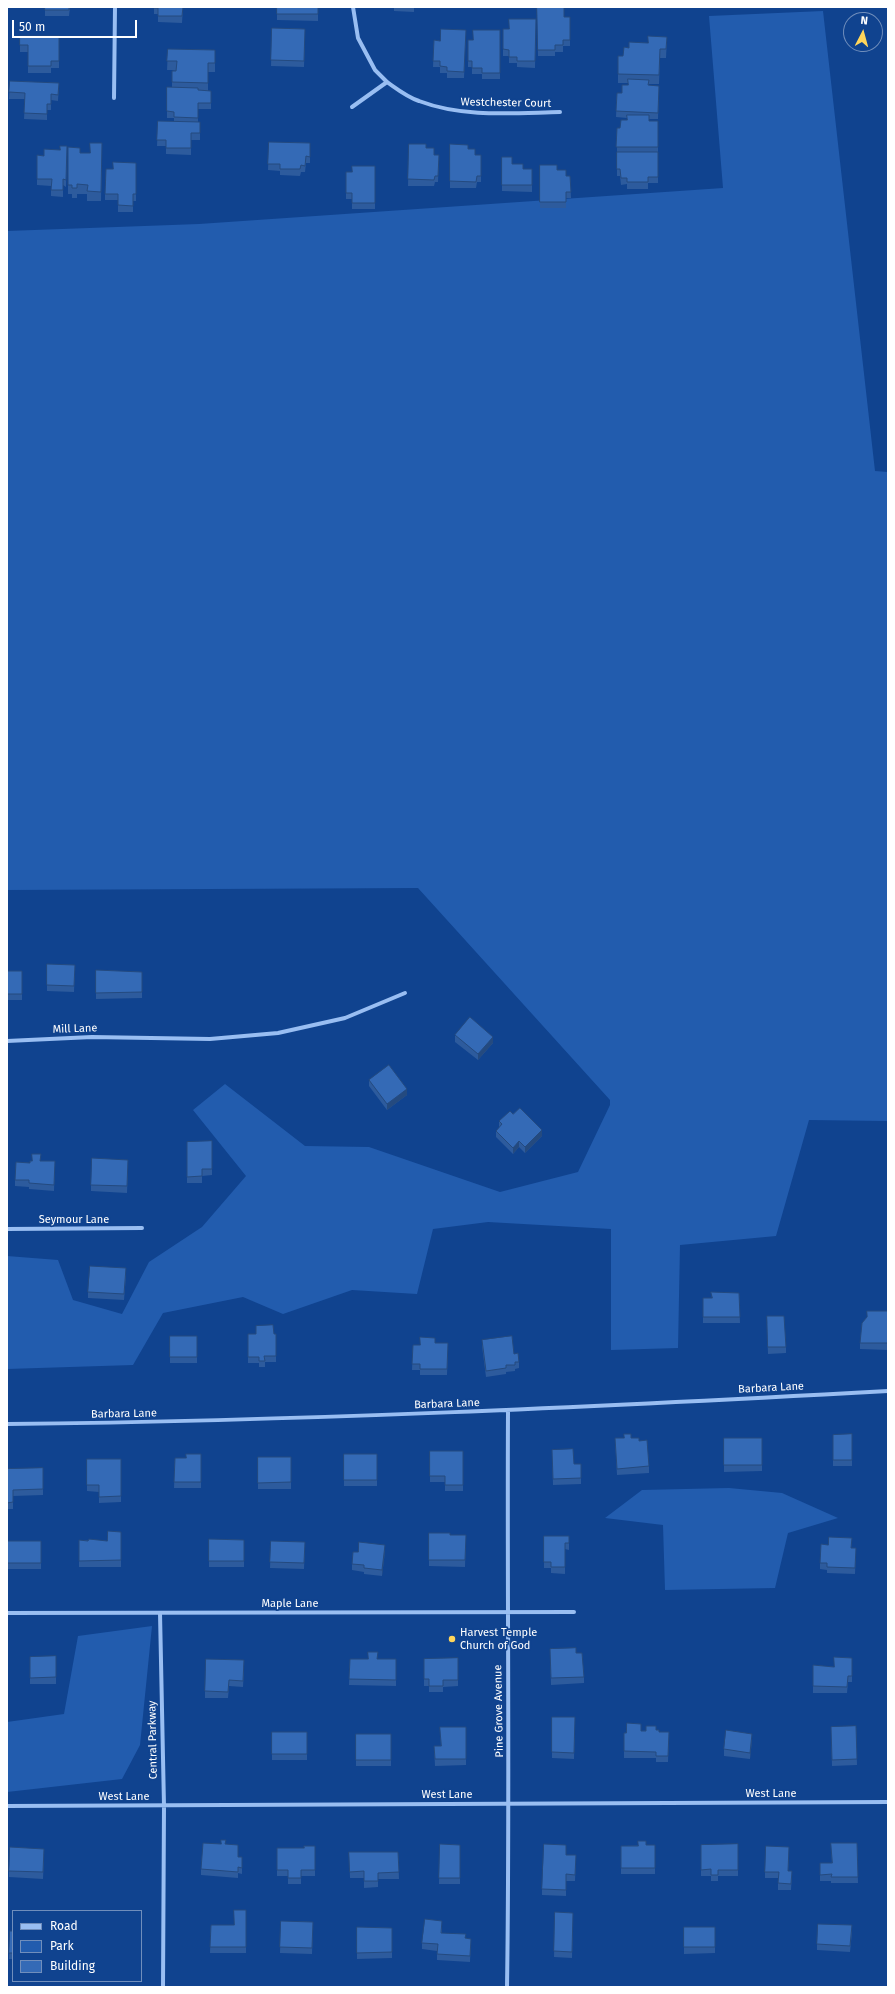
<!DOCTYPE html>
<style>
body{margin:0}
#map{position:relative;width:895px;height:1994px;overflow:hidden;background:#10438f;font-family:"Fira Sans",sans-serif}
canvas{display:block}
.frame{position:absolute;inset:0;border:8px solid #fff;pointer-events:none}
.legend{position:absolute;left:12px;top:1910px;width:130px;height:72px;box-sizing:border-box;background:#10438f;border:1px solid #708ebc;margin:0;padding:5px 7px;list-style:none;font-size:12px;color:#fff}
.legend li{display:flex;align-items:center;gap:8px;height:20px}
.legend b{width:20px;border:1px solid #708ebc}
.north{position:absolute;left:843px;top:12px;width:40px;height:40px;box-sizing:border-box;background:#10438f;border:1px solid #708ebc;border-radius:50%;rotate:6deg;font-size:11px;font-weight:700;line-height:16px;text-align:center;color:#fff}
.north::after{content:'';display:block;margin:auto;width:14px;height:18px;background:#ffd65b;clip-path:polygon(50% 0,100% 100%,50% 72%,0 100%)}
.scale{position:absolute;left:12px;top:20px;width:125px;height:18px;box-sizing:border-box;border:2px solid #fff;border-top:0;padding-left:5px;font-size:12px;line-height:14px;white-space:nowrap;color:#fff;-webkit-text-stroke:3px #10438f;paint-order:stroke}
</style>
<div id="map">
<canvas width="895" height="1994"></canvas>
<div class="frame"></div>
<ul class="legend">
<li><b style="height:5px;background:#99bef2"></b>Road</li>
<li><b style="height:11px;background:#225cae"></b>Park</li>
<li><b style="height:11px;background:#346ab6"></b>Building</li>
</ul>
<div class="north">N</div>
<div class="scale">50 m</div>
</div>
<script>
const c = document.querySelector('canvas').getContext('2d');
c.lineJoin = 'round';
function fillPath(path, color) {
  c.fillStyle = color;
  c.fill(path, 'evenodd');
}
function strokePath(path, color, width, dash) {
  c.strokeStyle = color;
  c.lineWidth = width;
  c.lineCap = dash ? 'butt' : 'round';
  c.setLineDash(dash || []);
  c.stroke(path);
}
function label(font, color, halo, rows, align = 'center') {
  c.font = font + ' "Fira Sans",sans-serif';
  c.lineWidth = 3.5;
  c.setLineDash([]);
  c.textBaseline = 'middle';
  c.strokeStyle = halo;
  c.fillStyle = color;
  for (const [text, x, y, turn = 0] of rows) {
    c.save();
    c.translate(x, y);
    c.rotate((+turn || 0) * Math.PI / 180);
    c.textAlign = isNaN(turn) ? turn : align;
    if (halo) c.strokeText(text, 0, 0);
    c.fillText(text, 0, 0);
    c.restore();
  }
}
const green = new Path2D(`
 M823,11L875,471L888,472V1121L809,1120L776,1236L680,1245L678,1348L611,1350V1229L488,1222L433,1229L417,1294L352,1290L283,1314L243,1297L163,1313L133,1365L7,1369V1256L58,1260L73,1300L122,1314L149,1262L202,1227L246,1176L193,1110L225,1084L305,1146L369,1147L500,1192L578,1172L610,1105V1100L418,888L7,890V231L199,224L723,188L709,16Z
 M729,1488L782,1493L838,1518L788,1533L775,1588L665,1590L663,1525L605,1518L642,1490Z
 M152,1626L140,1745L122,1779L7,1792V1722L64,1714L78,1636Z`);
const street = new Path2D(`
 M353,7L358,38L375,70L387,82
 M114,98L115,7
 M352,107L387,82C397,89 407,97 419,101C464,118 513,113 560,112
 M7,1041L92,1037L210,1039L278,1033L345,1018L405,993
 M7,1229L142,1228
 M7,1424C301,1421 594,1407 888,1391
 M7,1613L574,1612
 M160,1613L164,1806L163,1987
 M7,1806L888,1802
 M507,1987C510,1795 507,1603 508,1411`);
const wall = new Path2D(`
 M45,7H73H70L69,16H45Z
 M154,7H183L182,23L158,22V14H154Z
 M277,7H318V21L277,20Z
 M394,7H414V12L394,11Z
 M537,7L564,17H570V46H563V52H555V56H538Z
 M536,19L535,68L517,67V63H509V56H503V29H509Z
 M272,28L305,29L304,67L271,66Z
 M466,30L464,78H447V73H440V67H433L434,40L440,41Z
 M500,30V79H482V74H472V67H468V40H473Z
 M20,36H59V68H51V73H28V52H20Z
 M667,37L666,58H660L659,84H649V86H659L658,119H649V121H658V183H648V189H627V184L621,185L620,176H617V128H620L627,120V118L616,117L617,93H622L628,85V83H618V74L623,56L629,48L648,43Z
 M168,49L215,50V72H208V91H211V109H198V122H200V140H191V155L166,154V146H157L158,121H174V118H167V87H172V71L176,70H167Z
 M10,81L59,83L58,101L51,100V110H47V120L24,119L25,99H9Z
 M269,142L310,143V163H306L305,172H301L300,176L280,175V171L268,170Z
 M102,143L101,201H87V194H77V198H72V194H68V147L80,153H90Z
 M409,144L426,148L434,155H439L438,182H435L434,186H408Z
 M450,144L468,149L475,155H481V182H477L476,188H450Z
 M67,146L66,187L63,185V197L51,196V186L37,185V155L44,156L60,150Z
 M502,157L512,164L523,169H532V192L502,191Z
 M136,163V201H133V212H118V200H105V194L113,169Z
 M540,165L557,170L566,176H570L571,198H566V208H540Z
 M375,166V209H352V199H346V172H352Z
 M47,964L75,965L74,992L47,991Z
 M96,970L142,972V998L96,999Z
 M7,971H22V1000H7Z
 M455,1035L493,1043L478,1060L455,1042Z
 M369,1080L407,1095L387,1110L369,1086Z
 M513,1114L542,1136L525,1153L519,1147L513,1154L496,1137V1131L499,1128V1121Z
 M212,1141V1175L202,1176V1183H187V1142Z
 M41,1161H55L54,1191L29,1189V1187L15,1186V1180L30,1163Z
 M128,1166L127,1193L91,1191V1185Z
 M126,1275L124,1300L88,1298V1292Z
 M739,1293L740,1323H703V1298H712Z
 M888,1311V1350L860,1349V1343Z
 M767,1323L786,1347V1353L768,1354Z
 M248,1334H276V1362H265V1367H259V1363H248Z
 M170,1336H197V1363H170Z
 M482,1340L514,1354L519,1362V1368L515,1369V1371L506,1372V1374L486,1377L482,1346Z
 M435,1343H448L447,1375H420V1370H412L413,1345H420Z
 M852,1434V1466H833V1435Z
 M615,1438H631L639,1441L649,1466V1473L617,1475Z
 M724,1438H762V1471L724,1472Z
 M552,1450L574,1464H581V1484L553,1485Z
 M430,1451H463V1491H445V1482H430Z
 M201,1454V1488H174L175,1458H186Z
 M344,1454H377V1486H344Z
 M258,1457H291V1489H258Z
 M87,1459H121V1502L99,1503V1492L87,1491Z
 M43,1468V1495L13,1496V1509H7V1469Z
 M121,1532V1567H79V1540L107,1541Z
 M429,1533L450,1535H466L465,1567L429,1566Z
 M544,1536H569V1550L565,1549V1574L551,1573V1568H544Z
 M209,1539L244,1540V1567H209Z
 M7,1541H41V1569H7Z
 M271,1541L305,1542L304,1569L270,1568Z
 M851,1548H856L855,1574L827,1573V1570L820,1569V1563Z
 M385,1551L382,1576L364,1574V1572L352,1570V1564L358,1552Z
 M550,1649L576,1653L584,1677V1683L551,1685Z
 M56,1656V1684H30V1657Z
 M458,1658V1686L443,1687V1692H429V1686H424V1659Z
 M852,1658V1682H848L847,1693H813V1665L834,1667Z
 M350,1659H396V1686L349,1685Z
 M244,1667L243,1687L229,1686L228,1698H205V1691Z
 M552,1717H575L574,1759L552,1758Z
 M856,1726L857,1765L832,1766L831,1727Z
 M466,1727V1765L435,1766L434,1746H440Z
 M656,1730L659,1732H669L668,1762H656V1758H624V1733L641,1731Z
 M272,1732H307V1760H272Z
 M356,1734H391V1766H356Z
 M752,1740L750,1759L724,1756V1749Z
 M857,1843L858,1883H831V1881H820V1863H831Z
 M221,1844H226L238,1857L242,1863V1874L238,1873V1878L201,1875V1869Z
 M440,1844L460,1845V1884H439Z
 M738,1844V1876H718V1881H711V1876H701V1845Z
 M655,1845V1874H621V1846Z
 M315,1846V1876H301V1884H288V1876H277V1848H304Z
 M349,1852H398L399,1879H378V1887L364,1888V1878H350Z
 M789,1854L788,1871H792L791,1890H778V1878H765V1872Z
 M44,1855L43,1879L9,1877V1871Z
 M566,1855H576L575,1881H566V1896L542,1895V1889Z
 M246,1910V1953H210L211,1925H234Z
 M555,1912L573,1913L572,1958L554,1957Z
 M281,1921L313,1922L312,1954L280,1953Z
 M357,1927L392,1928V1958L357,1959Z
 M442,1927V1933L466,1938L471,1939L470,1962L437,1960V1951L422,1949V1943Z
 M684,1927H715V1953L684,1954Z
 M10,1931H13V1959H9Z
 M852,1932L850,1952L817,1950V1944Z`);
const shadedWall = new Path2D(`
 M493,1037V1043L478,1060V1054Z
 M407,1089V1095L387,1110V1104Z
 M542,1130V1136L525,1153V1147Z
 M519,1141V1147L513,1154V1148Z
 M385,1545V1551L382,1576V1570Z
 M752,1734V1740L750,1759V1753Z`);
const building = new Path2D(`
 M45,7H69V10H45Z
 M154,7H183L182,16H158V8H154Z
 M277,7H318V14H277Z
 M537,7H564V17H570V40H563V45H555V50H538Z
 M509,19H536L535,61H517V57H509V50L503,49V29H509Z
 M272,28L305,29L304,61L271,60Z
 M441,29L466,30L464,72L447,71V67L440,66V61H433L434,40L440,41Z
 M473,30H500V73H482V68H472V61H468V40H473Z
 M20,36H59V61H51V66H28V45H20Z
 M648,36L667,37L666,49H660L659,75L618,74V56H623L624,47L629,48V42L648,43Z
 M168,49L215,50V63H208V83L172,82V71H176L177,61H167Z
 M628,79L649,80L648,85L659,86L658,113L616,111L617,93H622V85H628Z
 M10,81L59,83L58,95L51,94V104H47V114L24,113L25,93L9,92Z
 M167,87L198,88V90L211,91V103H198V118L174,117V112L167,111Z
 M627,115H649V121H658V147H616L617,128H620L621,120H627Z
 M158,121L200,122V133H191V148H166V140H157Z
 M269,142L310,143V157L306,156L305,166L301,165L300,169H280V164H268Z
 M90,143H102L101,192L87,191L88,185L77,184V188H72V185H68V147L80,148V153H90Z
 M409,144H426V148H434V155H439L438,176H435L434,180L408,179Z
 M450,144L468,145V149H475V155H481V176H477L476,182L450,181Z
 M60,146H67L66,180L63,179V190H51L52,179H37V155L44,156V149L60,150Z
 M617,152H658V177H648V182H627V178H621L620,169H617Z
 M502,157H512V164H523V169H532V185H502Z
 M113,162L136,163V194H133V206L118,205V194H105L106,169H113Z
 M540,165H557V170H566V176H570L571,192H566V202H540Z
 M352,166H375V203H352V193H346V172H352Z
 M47,964L75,965L74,986L47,985Z
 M96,970L142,972V992L96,993Z
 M7,971H22V994H7Z
 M470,1017L493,1037L478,1054L455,1035Z
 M389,1065L407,1089L387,1104L369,1080Z
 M520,1108L542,1130L525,1147L519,1141L513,1148L496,1131L502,1124L499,1121L510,1111L513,1114Z
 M212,1141V1169H202V1176L187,1177V1142Z
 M32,1154H41L40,1161H55L54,1185L29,1183V1180H15L16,1162L30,1163V1161H32Z
 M92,1158L128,1160L127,1186L91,1185Z
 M90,1266L126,1268L124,1294L88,1292Z
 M711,1292L739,1293L740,1317H703V1298H712Z
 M867,1311H888V1343H860L862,1323L867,1317Z
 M767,1316H784L786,1347H768Z
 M273,1325L274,1334H276V1356H264L265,1361H259V1357H248V1334H256V1326Z
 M170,1336H197V1357H170Z
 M512,1336L514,1354L518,1353L519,1362H515V1365H506V1368L486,1371L482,1340Z
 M420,1337L435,1338V1343H448L447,1369H420V1364H412L413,1345H420Z
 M624,1434H631V1438H639V1441L647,1440L649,1466L617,1469L615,1438H624Z
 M852,1434V1460H833V1435Z
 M724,1438H762V1465H724Z
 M573,1449L574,1464H581V1478L553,1479L552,1450Z
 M430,1451H463V1485H445V1476H430Z
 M186,1454H201V1482H174L175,1458H186Z
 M344,1454H377V1480H344Z
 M258,1457H291V1482L258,1483Z
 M87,1459H121V1496L99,1497V1485H87Z
 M43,1468V1489L13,1490V1502L7,1503V1469Z
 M108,1531L121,1532V1560L79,1561V1540L88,1541L89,1539L107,1541Z
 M429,1533H450V1535H466L465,1560H429Z
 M544,1536H569V1543H565V1567H551V1562H544Z
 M829,1537L852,1538L851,1548H856L855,1568L827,1567V1563H820L821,1544L828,1545Z
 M209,1539L244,1540V1561H209Z
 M7,1541H41V1563H7Z
 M271,1541L305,1542L304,1563L270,1562Z
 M359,1542L385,1545L382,1570L364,1568V1565L352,1564L353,1552H358Z
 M576,1648V1653H582L584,1677L551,1678L550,1649Z
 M368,1652H378L377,1659H396V1680L349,1679L350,1659H368Z
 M56,1656V1677L30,1678V1657Z
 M834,1657L852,1658V1676H848L847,1687L813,1686V1665L834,1667Z
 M458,1658V1680H443V1686H429V1679H424V1659Z
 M206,1659L244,1660L243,1681L229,1680L228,1692L205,1691Z
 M552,1717H575L574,1753L552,1752Z
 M627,1723L641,1724V1731H646V1726H656V1730H659V1732H669L668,1756H656V1752L624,1751V1733H626Z
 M856,1726L857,1759L832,1760L831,1727Z
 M440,1727H466V1759H435L434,1746H441Z
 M726,1730L752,1734L750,1753L724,1749Z
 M272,1732H307V1754H272Z
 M356,1734H391V1760H356Z
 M221,1840H226L225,1844L238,1845V1857H242V1868L238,1867V1872L201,1869L203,1843L221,1844Z
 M638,1841H646V1845H655V1868H621V1846H638Z
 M831,1843H857L858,1877H831L832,1874L820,1875V1863H832Z
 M440,1844L460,1845V1878H439Z
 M544,1844L566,1845V1855H576L575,1875L566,1874V1890L542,1889Z
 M738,1844V1870H718V1875H711V1869L701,1870V1845Z
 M304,1846H315V1870H301V1878H288V1870H277V1848H304Z
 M766,1846L789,1847L788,1871H792L791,1884L778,1883L779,1872H765Z
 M10,1847L44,1849L43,1872L9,1871Z
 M349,1852H398L399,1872L378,1873V1881H364V1871L350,1872Z
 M234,1910H246V1947H210L211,1925H234Z
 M555,1912L573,1913L572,1952L554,1951Z
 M425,1919L442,1921L441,1933L466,1934L465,1938L471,1939L470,1956L437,1954L438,1944L422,1943Z
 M281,1921L313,1922L312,1948L280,1947Z
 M818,1924L852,1925L850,1946L817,1944Z
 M357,1927L392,1928V1952L357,1953Z
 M684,1927H715V1947H684Z
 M10,1931H13V1953H9Z`);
const markers = [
 [452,1639,4,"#ffd65b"]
];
const streetNames = [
 ["Westchester Court",506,103,1],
 ["Mill Lane",75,1029,-2],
 ["Seymour Lane",74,1220],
 ["Barbara Lane",771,1388,-3],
 ["Barbara Lane",447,1404,-2],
 ["Barbara Lane",124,1414,-1],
 ["Maple Lane",290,1604],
 ["Pine Grove Avenue",499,1711,-91],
 ["Central Parkway",153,1740,-91],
 ["West Lane",771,1794],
 ["West Lane",447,1795],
 ["West Lane",124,1797]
];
const poiNames = [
 ["Harvest Temple",460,1633],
 ["Church of God",460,1646]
];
fillPath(green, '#225cae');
strokePath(street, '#99bef2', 4);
fillPath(wall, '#2d5b9d');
fillPath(shadedWall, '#244a7f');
fillPath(building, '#346ab6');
strokePath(building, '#244a7f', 1);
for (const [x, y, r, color] of markers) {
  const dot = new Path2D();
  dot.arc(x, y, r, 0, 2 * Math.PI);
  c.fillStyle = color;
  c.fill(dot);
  strokePath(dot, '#10438f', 1.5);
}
label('11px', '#fff', '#10438f', streetNames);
label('11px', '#fff', '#10438f', poiNames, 'left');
</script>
